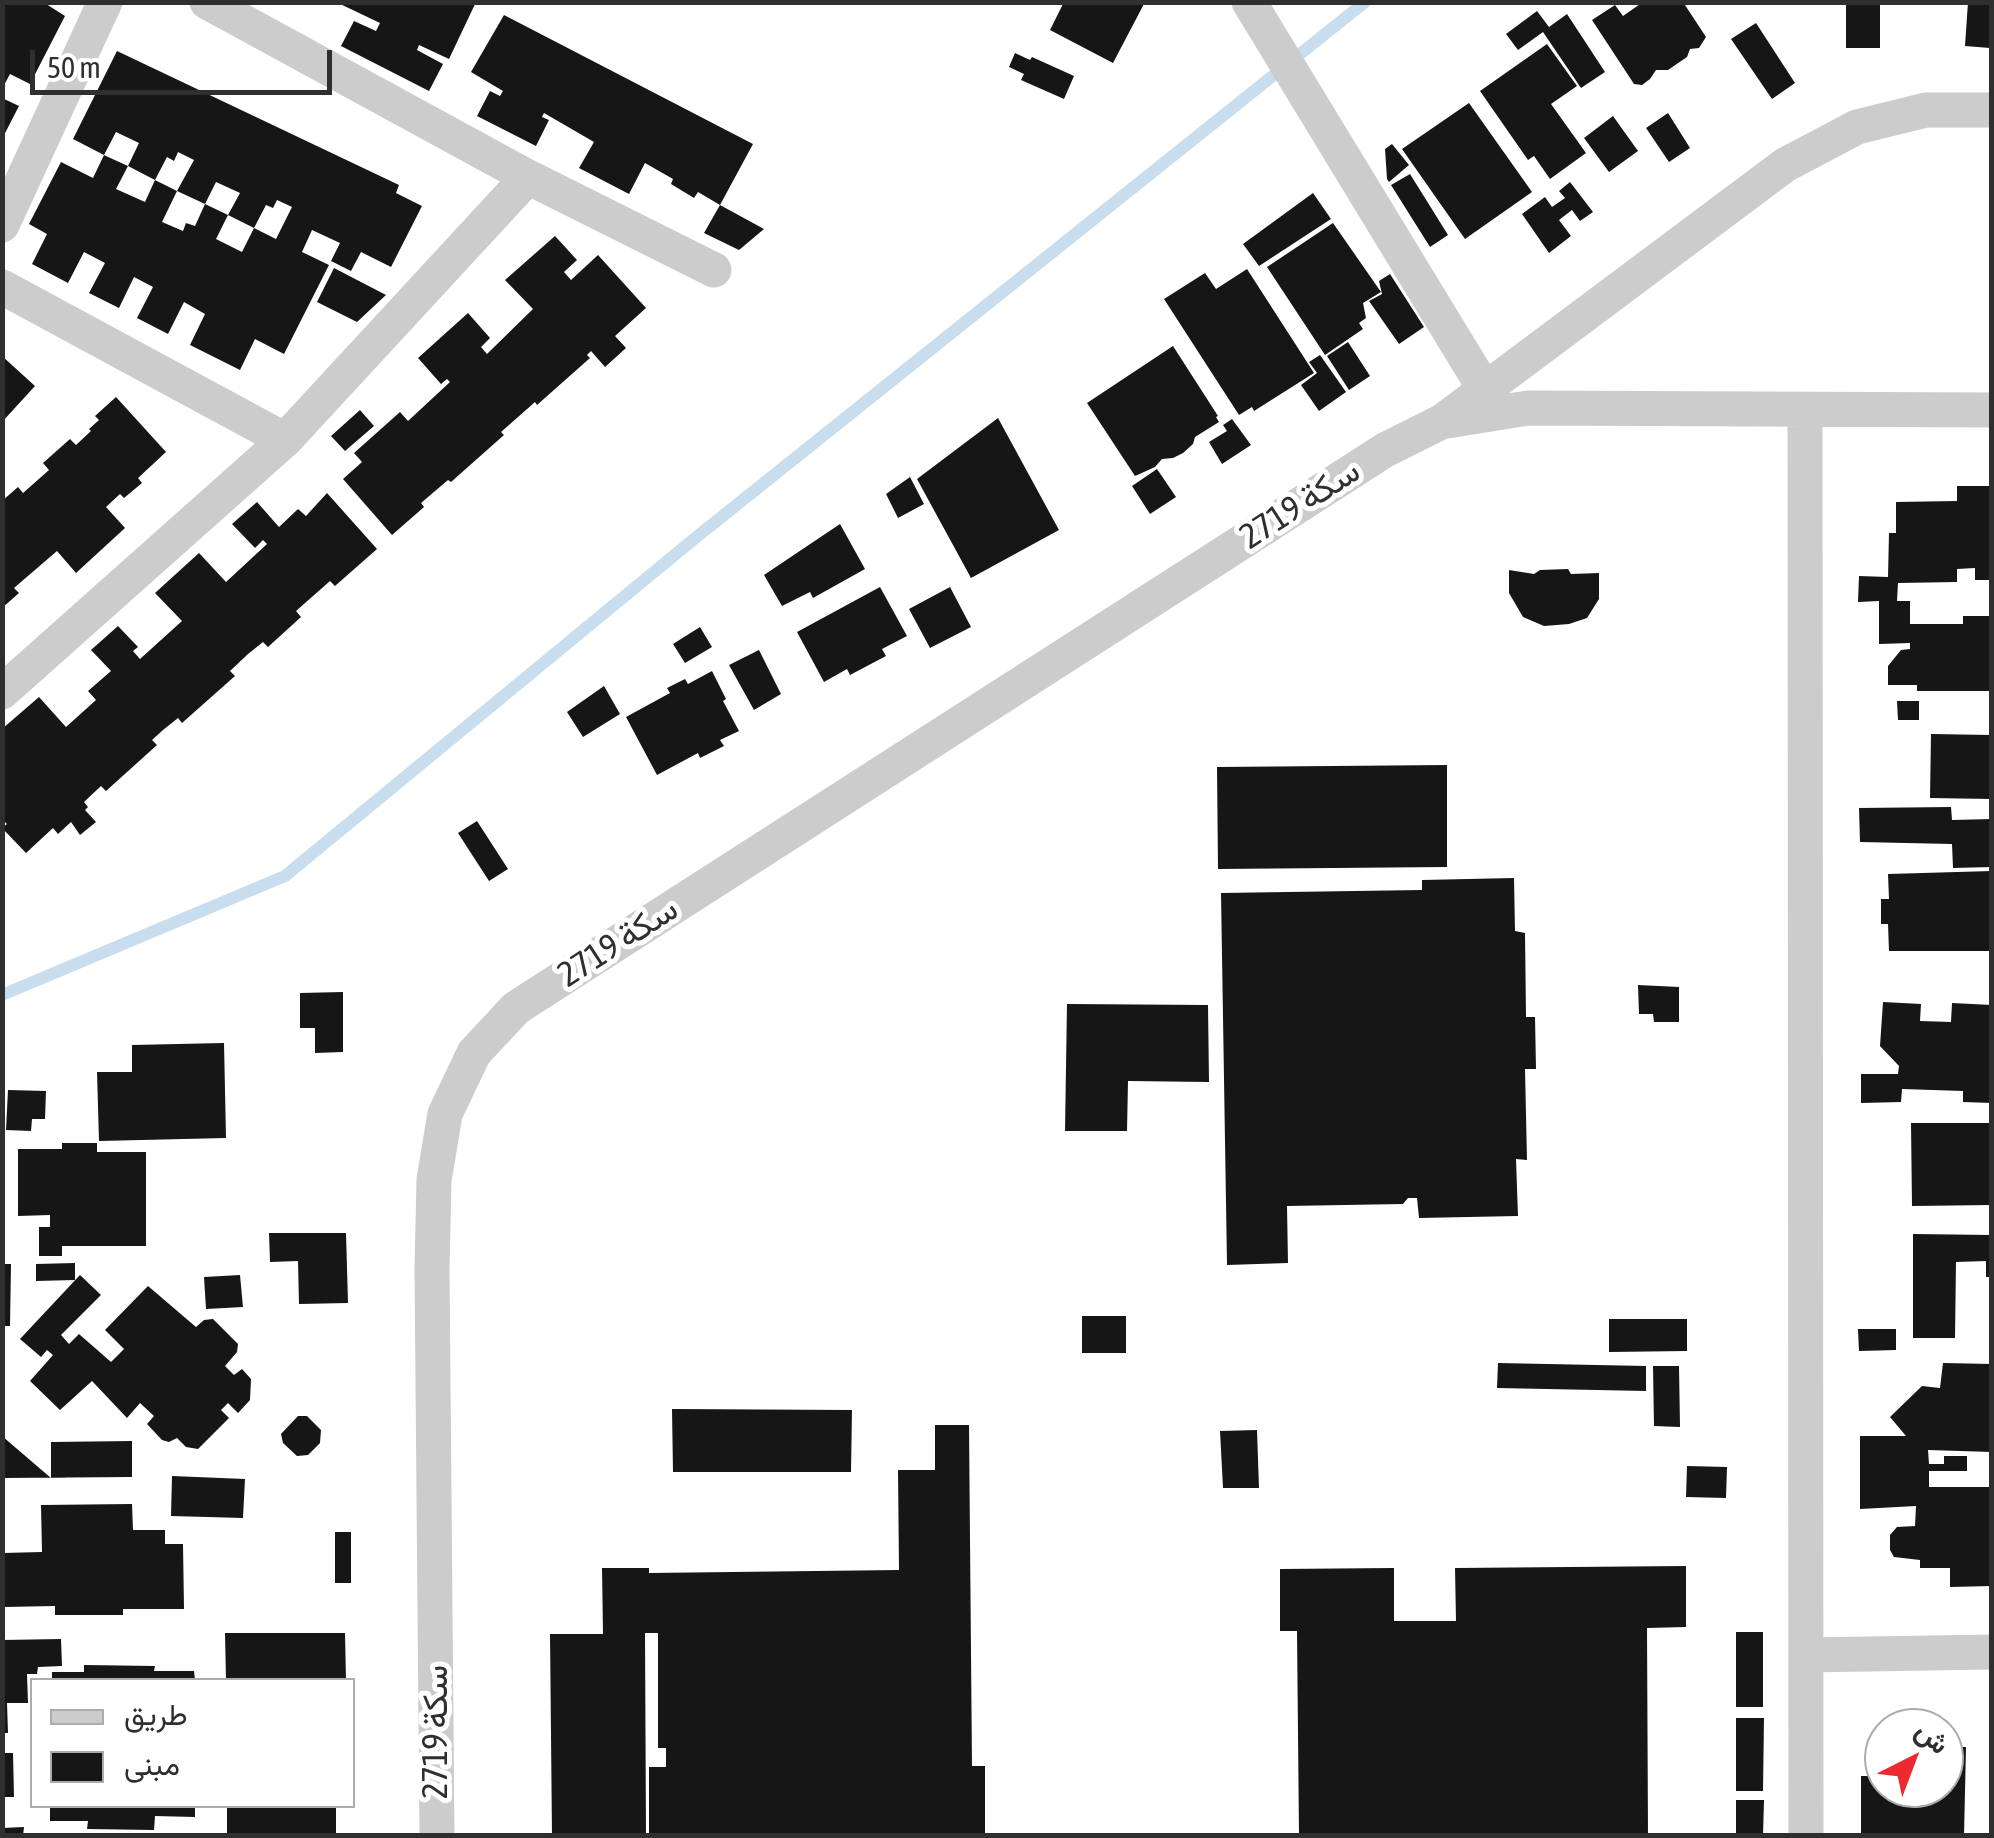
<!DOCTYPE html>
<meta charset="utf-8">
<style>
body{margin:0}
#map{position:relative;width:1994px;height:1838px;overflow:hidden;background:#fff;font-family:"Asap Condensed",Vazirmatn,sans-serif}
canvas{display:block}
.frame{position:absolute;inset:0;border:5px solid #2f2f2f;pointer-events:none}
.legend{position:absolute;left:30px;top:1678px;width:325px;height:130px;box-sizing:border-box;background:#fff;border:2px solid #acacac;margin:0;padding:12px 18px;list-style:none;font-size:30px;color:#2f2f2f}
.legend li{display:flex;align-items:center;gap:20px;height:50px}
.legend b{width:50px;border:2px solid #acacac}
.north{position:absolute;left:1864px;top:1708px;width:100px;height:100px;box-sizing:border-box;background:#fff;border:2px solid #acacac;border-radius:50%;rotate:42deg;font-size:28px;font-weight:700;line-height:40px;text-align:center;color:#2f2f2f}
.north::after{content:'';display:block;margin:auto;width:35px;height:45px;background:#ed2a2f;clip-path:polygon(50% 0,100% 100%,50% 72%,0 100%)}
.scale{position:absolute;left:30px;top:50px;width:302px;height:45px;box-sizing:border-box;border:5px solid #2f2f2f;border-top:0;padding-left:12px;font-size:30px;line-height:35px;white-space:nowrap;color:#2f2f2f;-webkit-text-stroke:8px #fff;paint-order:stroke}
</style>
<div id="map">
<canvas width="1994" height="1838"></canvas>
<div class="frame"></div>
<ul class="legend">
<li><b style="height:12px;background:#ccc"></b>طريق</li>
<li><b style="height:28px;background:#161616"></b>مبنى</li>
</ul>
<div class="north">ش</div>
<div class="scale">50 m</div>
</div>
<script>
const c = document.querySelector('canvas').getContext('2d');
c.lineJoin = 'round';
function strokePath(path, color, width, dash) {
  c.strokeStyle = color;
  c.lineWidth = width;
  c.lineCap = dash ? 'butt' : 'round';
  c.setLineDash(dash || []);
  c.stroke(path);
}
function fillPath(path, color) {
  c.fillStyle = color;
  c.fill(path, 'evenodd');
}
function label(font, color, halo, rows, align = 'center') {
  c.font = font + ' "Asap Condensed",Vazirmatn,sans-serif';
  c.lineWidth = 10;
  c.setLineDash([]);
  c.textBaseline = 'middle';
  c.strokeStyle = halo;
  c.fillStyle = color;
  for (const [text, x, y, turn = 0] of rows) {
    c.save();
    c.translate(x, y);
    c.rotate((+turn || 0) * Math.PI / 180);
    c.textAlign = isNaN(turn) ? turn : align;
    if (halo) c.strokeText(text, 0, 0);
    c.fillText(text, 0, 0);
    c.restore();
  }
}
const stream = new Path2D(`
 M2,995L285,876L694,539L1365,2`);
const building = new Path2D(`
 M2,2H43L65,16L30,84L10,74L2,89Z
 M336,2H476L449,59L419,45L417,50L443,64L429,91L341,46L354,21L376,31L380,23Z
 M1064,2H1145L1113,63L1050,30Z
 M1643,2H1683L1706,37L1699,48L1690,49L1687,57L1668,70H1656L1650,79L1642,85L1634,84L1592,20L1615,5L1623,16Z
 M1846,2H1880V48H1846Z
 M1968,2H1992L1990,48L1965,46Z
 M1537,11L1549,27L1567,14L1605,72L1581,88L1543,32L1518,50L1506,34Z
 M504,15L753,144L720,205L698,192L694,198L671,184L673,179L645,163L629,194L579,168L594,142L544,113L542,117L549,120L536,146L477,116L490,91L500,96L503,91L471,72Z
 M1756,23L1795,83L1772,99L1731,39Z
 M1547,44L1577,86L1551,104L1586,153L1550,179L1534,156L1528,160L1480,91Z
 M117,51L399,185L396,193L422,206L391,267L361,252L351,271L331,261L340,243L312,230L302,252L329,265L284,354L255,339L240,370L190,345L205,314L184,302L168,334L137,318L153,287L134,277L119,308L89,293L105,263L84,252L68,283L32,264L47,234L29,224L61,162L93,178L104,155L73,139ZM116,132L139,143L128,166L106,156L104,155ZM178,152L194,160L177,191L155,180L167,157L174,161ZM128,166L155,180L145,202L116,189ZM216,182L240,193L228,215L205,204ZM177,191L205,204L195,226L186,223L183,231L162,222ZM277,200L292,207L276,239L254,228L242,252L216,239L228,215L254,228L266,205L273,208Z
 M1015,53L1030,60L1032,57L1074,76L1064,99L1021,80L1024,74L1009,67Z
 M2,98L19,106L2,139Z
 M1469,103L1532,192L1465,239L1402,149Z
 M1668,113L1690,148L1669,162L1646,128Z
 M1613,116L1638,151L1609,172L1584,138Z
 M1392,144L1409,165L1389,182L1387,179L1385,149Z
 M1410,174L1448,235L1430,247L1391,185Z
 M1570,182L1593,212L1580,221L1572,210L1559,220L1571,236L1549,253L1522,214L1545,197L1552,207L1565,198L1559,191Z
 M1313,193L1331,219L1259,266L1243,244Z
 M720,205L764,229L739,250L704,233Z
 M1333,223L1381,292L1363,303L1366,318L1359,323L1363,329L1325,355L1267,267Z
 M555,236L577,260L564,272L571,280L598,255L646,308L615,336L626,348L605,367L591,351L587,355L590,358L537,405L535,402L501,432L504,435L451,482L448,480L421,503L424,507L392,535L343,479L362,462L354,453L400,412L408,421L450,382L447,379L441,384L418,358L468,313L490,338L481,347L487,354L533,309L505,280Z
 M334,268L386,295L357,322L317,302Z
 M1247,269L1314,373L1254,411L1252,407L1239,415L1164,299L1205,273L1216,289Z
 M1390,274L1424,327L1399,344L1369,301L1382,294L1379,281Z
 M1348,342L1370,376L1349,390L1327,356Z
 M1173,346L1218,416L1216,417L1219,422L1195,437L1193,444L1183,453L1173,458L1162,459L1155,467L1135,476L1087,403Z
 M1320,355L1346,392L1319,411L1301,385L1317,373L1309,362Z
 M2,356L35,386L2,422Z
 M116,397L166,452L138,478L142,483L124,498L120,494L106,507L125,528L76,573L57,551L14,588L19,593L2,608V501L18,487L23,493L49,470L43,463L70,439L76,445L91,431L89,429L99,420L95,416Z
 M360,410L374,426L345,451L331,436Z
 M998,418L1059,530L971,578L917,479Z
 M1232,419L1251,445L1222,464L1209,442L1227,431L1223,425Z
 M1157,469L1176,497L1150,514L1132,486Z
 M910,477L924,504L898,518L886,494Z
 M1957,486H1992V580H1975V568L1957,569V582L1898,583L1897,601H1910V624H1963V616H1992V691H1917V685H1888V666L1901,650L1910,649V643L1879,644V601L1858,602L1859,576L1888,577L1889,533H1896V502L1957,501Z
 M327,493L377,549L335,586L330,581L296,611L301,617L268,647L263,642L248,654L230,671L235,676L182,723L178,718L163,730L152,740L157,745L106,791L101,786L84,802L88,807L85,810L96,822L80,835L71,822L58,834L53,828L26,853L2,828L7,824L2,819V729L39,697L66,727L96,700L88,691L111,671L91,650L118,626L138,647L133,651L140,659L182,621L155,593L199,553L226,582L267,544L263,540L255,548L232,524L257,502L279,527L298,509L306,516Z
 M840,524L865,569L813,598L810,592L782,606L764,575Z
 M1568,569L1571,574L1599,573V599L1587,618L1569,624L1544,626L1523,617L1509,593V570L1534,574L1540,570Z
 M880,587L907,636L882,649L886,656L850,675L847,669L824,682L797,632Z
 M950,587L971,627L930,648L909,609Z
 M700,627L712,647L685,663L673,644Z
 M759,650L781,694L754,710L729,665Z
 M712,671L726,699L723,701L739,731L720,740L724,746L700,758L698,753L657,775L626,717L670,693L667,688L685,679L688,684Z
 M604,686L620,714L583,737L567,712Z
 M1897,701H1919V720H1898Z
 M1931,734L1992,735V799L1930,798Z
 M1447,765V867L1218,869L1217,767Z
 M1951,807L1952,820L1992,819V867L1953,868L1952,844L1860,842L1859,808Z
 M477,821L508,869L489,881L458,833Z
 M1992,871V951H1889L1888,924H1881V899H1889L1888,874Z
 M1514,878L1515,931L1525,933L1526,1017H1535L1536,1069H1525L1527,1160L1516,1159L1518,1216L1419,1218L1417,1198H1408L1403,1204L1287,1206L1288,1263L1227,1265L1221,893L1422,890V880Z
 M1638,985L1679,987V1022H1654L1653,1014H1639Z
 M343,992V1052L315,1053V1028H300V993Z
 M1883,1002L1921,1004L1920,1021L1951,1022L1952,1003L1992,1005V1103L1963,1102V1091L1902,1089L1901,1102L1861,1103V1074H1898L1899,1066L1880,1046Z
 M1067,1004L1208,1005L1209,1082L1128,1081L1127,1131H1065Z
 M224,1043L226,1138L99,1141L97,1072H132V1045Z
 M8,1090L46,1091L45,1119H32L31,1131L6,1130Z
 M1911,1123H1992V1205L1912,1206Z
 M62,1143H97V1152H146V1246H62V1256H39V1227H50V1215L18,1216V1149H62Z
 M269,1233H346L348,1303L299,1304L298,1261L270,1262Z
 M1913,1234L1992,1235V1277H1986V1261L1956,1262L1955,1338H1913Z
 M75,1263V1280L36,1281V1264Z
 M2,1264H11L10,1326H2Z
 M80,1275L101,1295L61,1335L69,1344L79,1334L111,1362L124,1349L105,1330L148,1286L196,1327L204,1320L213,1319L238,1344L237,1352L225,1366L234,1375L242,1369L251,1379L250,1400L238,1413L228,1403L221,1410L229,1418L198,1449L186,1447L177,1438L169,1442L162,1440L147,1424L154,1416L140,1403L127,1418L92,1381L60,1410L30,1381L53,1355L47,1350L41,1357L20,1339Z
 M240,1275L243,1307L206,1309L204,1277Z
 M1082,1316H1126V1353H1082Z
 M1609,1319H1687V1351L1609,1352Z
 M1858,1329H1896V1350L1859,1351Z
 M1498,1363L1646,1366V1391L1497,1388Z
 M1943,1363L1992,1364V1452L1928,1450L1929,1464H1944V1456H1967V1471H1929V1487H1992V1586L1950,1587V1568H1920V1560L1894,1557L1890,1550V1535L1897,1527L1915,1526L1916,1506L1860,1509V1436H1906L1890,1417L1922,1386L1940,1388Z
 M1653,1366H1679L1680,1427L1654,1426Z
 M672,1409L852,1410L851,1472H673Z
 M298,1416H307L321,1430L320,1443L308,1455L297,1456L283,1443L281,1434Z
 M935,1425H969L972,1766H985V1836H649V1767H666V1748H658V1633H645L646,1836H552L550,1634H603L602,1568H649V1573L899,1570L898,1470H935Z
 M1257,1430L1259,1488H1223L1220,1431Z
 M2,1436L51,1478V1442L132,1441V1477L2,1478Z
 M1687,1466L1727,1467L1726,1498L1686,1497Z
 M172,1476L245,1479L243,1518L171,1516Z
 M132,1504L133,1530H165V1544H183L184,1609H123V1615H55V1606L4,1607L3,1553L42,1552L41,1505Z
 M335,1532H351V1583H335Z
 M1686,1566V1627L1647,1628L1648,1836H1299L1297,1631H1280V1569L1394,1568V1621H1456L1455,1568Z
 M1736,1632H1763V1707H1736Z
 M225,1633H345L346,1680H226Z
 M61,1639L62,1666L38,1667L37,1674H27L28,1703H7L8,1733H2V1640Z
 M84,1665L155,1666L154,1671H194L195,1680H52V1672H84Z
 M1736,1718H1764L1763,1791H1736Z
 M1944,1747H1966L1964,1836H1861V1776H1884V1788H1944Z
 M2,1753H13L14,1797H2Z
 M1736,1800H1764L1763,1836H1736Z
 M50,1806H195V1817L155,1816L154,1830L87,1829L88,1821H50Z
 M227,1807L336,1808V1836H227Z
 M24,1827L23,1836H2V1828Z`);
const minor = new Path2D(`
 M207,2L528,177L714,270
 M1249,2L1484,388
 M2,225L105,2
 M2,287L285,440
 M1805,410L1806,1836
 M1444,420L1785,165L1857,127L1926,110H1992
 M2,692L285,440L528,177
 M1806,1655L1992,1652
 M437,1836L432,1268L434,1180L445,1114L474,1053L516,1008L1385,450L1441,422L1528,408L1992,410`);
const streetNames = [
 ["سكة 2719",1300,504,-33],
 ["سكة 2719",618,942,-33],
 ["سكة 2719",436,1732,-90]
];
strokePath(stream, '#c8ddee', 12);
fillPath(building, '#161616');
strokePath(minor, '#ccc', 35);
label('35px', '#2f2f2f', '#fff', streetNames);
</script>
